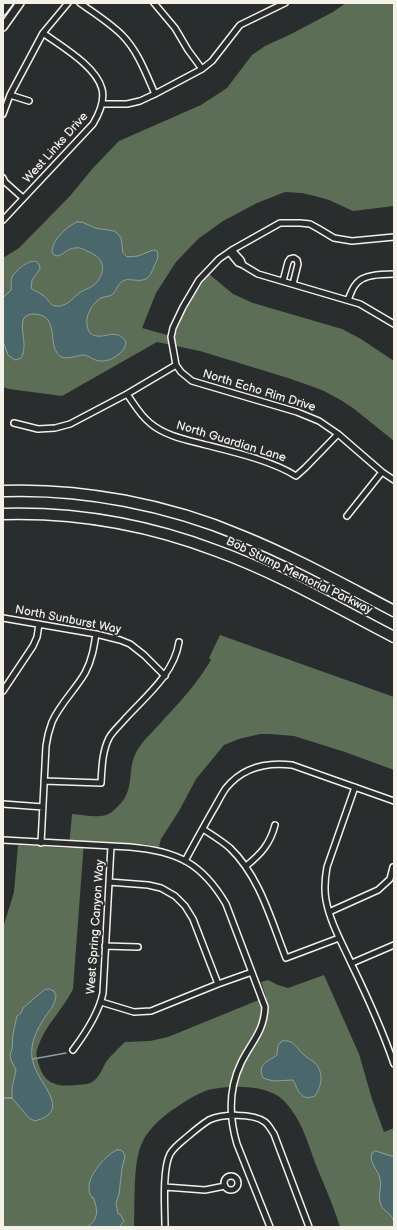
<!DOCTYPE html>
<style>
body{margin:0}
#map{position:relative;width:397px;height:1230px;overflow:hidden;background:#2a2d2e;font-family:"Balsamiq Sans",sans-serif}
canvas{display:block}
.frame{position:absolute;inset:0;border:4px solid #f4f1e8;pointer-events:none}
</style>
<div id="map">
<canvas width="397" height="1230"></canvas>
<div class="frame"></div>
</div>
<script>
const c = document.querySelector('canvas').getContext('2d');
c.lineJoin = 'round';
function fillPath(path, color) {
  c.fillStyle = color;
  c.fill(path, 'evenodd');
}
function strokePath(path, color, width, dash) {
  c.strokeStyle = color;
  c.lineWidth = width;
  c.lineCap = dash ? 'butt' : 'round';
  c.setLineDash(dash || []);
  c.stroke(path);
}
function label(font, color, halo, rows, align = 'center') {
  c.font = font + ' "Balsamiq Sans",sans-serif';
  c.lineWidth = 4;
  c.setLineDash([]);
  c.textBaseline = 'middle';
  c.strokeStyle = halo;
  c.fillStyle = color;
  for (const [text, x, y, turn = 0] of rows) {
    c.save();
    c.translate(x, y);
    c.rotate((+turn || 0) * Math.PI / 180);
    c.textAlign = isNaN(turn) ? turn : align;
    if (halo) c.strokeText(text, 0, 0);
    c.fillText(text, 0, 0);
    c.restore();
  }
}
const green = new Path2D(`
 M346,3H394V206L353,211L329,200L315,196L302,193L285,192L257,203L223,221L198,239L176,262L156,293L142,328L167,335L174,336C184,313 193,294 209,274L233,294L253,303L342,329L361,339L394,361V441L353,408L339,399L322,390L288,378L200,351L157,342L62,396L9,389L3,387V258L19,248L70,196L93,168L119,141L201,105L227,88L252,55L265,46L291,34L333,12Z
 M220,635L394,697V770L345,752L294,736L270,734H260L239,739L224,745L196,779L179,811L161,839L159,847L143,844L84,841L73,989C63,1010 45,1025 38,1047C35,1053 37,1058 39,1065C45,1085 58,1087 77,1085C82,1084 88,1085 92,1082C100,1077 102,1069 106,1062C111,1055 119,1048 125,1042L150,1041L168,1037L266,997L261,982L268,980L278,985L288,988L324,975L359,1054L372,1099L384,1132L394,1128V1227H340C334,1208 326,1189 318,1170C308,1145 303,1120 283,1100C267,1084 228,1085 208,1090C202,1092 196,1095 191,1098C171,1110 148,1125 140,1148C133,1169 135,1204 134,1227H3V928L14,892L18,845L69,848L72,814C85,815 103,820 113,811C139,790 124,772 138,749C145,738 156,729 164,719C182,700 198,682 211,660L209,658Z`);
const water = new Path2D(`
 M77,222H82L95,228L114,231L117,233L121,238L123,253L127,257L138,256L153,250L157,251C159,257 157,261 154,266C150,277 147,282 134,280C131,280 128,279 125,280C118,282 117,290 113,294C110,297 105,296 101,298C90,305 82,321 90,333C102,343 115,325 126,342C125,353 111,362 100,361C94,361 89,355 83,355C75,356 69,359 61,357C49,348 56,332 48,320C45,316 39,314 34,314C11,314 31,343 21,358L15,360L8,355L3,341V298L11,290C12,286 10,281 12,277C16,269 39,251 40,269L32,280L31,288C35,292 40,292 44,296C48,299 50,305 55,306C65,308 72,299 79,293C85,289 92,288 97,282C108,267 102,257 87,251C83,249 79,247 75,248C68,248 64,254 58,256L54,255L52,252C52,240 67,226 77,222Z
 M49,989L54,991L56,996C55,1005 50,1010 45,1017C37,1029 30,1043 32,1058C33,1064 37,1073 40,1078C51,1096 64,1113 35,1121L29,1118L12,1098V1088L16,1070L11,1060L10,1055L12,1049L13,1034L17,1016L21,1013L23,1008L44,990Z
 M282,1041C293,1039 296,1047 302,1053C306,1058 311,1059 315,1063C324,1073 322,1085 315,1096C300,1102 298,1089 293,1080L273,1081L263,1078C257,1063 268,1062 277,1055L278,1046Z
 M117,1150H121L123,1152L125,1156L122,1168L119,1194L116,1203L118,1214H120L124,1221L119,1227H87C99,1220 98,1209 93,1197L92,1198C90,1195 89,1191 89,1188C88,1176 106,1154 117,1150Z
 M376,1151L394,1157V1222C391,1212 384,1212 381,1205C377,1197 382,1188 380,1179C379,1170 368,1163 372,1153Z`);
const stream = new Path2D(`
 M33,1059L66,1053
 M3,1098H12`);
const minor = new Path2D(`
 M80,3C94,13 110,23 122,35C138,51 146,74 155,94
 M154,3L175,28L188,50L202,69
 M10,95L29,101
 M102,104H127L140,101L155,94L202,69L212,61L240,25L285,3
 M3,114L10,95L43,33L68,3
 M3,178L5,182L23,198
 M3,220L93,124C99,114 105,101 102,89C96,66 62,47 43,33
 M394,237L352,241L334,238L319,229L310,224L300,223H280L232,250L219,259L199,280L183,307L173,328L171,337L176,365L181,372L192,381L297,412L319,421L338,434L382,472L394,480
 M229,252L238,263L243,265L241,260L232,250
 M243,265L258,274L360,304L394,324
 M283,281L288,262L290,259L294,258L297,260L298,264L293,284
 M348,300C351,293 353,285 359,281C366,275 385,274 394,274
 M127,394C134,404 140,415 150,423C165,436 187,440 206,445C234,452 273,461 296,476L305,468L338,434
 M14,423L38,429L55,428L70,424L127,394L176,365
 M347,516L382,472
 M3,618L96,634L120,640L130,644L144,655L165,676
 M3,691L33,646L37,637L39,624
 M44,781L101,783C102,768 102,752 109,738C113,731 120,725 125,719C146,696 174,674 179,642
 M355,787L327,867C325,878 324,889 326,900C330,922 342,943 351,963C367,996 382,1029 394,1064
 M3,804L43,807
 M203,829C212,835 222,841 230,848C260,877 271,920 286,958L339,938
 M3,840L130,847C177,851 202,863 226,904L265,1007C264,1032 251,1042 241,1063C229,1088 229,1117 237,1144L270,1227
 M41,843L46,746C47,738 49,730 52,722C60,704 75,690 85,673C92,660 94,647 96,634
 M185,861C194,844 203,828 212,812C217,804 221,795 226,788C243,767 267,762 292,765L394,801
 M246,866C261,854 270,844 275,825
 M109,882L148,885L161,888L175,896L185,906L193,919L218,984
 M329,912L378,890L390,879L393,867
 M105,946L138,947
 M352,963L394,945
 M101,1002L134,1012L151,1011L218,984L252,972
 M73,1050C85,1034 99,1012 103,993L111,846
 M224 1183a7 7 0 1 1 14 0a7 7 0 1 1-14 0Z
 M165,1187L205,1190L225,1186
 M165,1227C165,1209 162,1170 170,1154C174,1147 181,1142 187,1137C194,1131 201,1125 209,1120C222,1114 253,1113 265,1122C269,1125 271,1130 274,1134L309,1227`);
const tertiary = new Path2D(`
 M3,11L9,3
 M3,27L20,3`);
const motorway = new Path2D(`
 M3,491C82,488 169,505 242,536C294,557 344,585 394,611
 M3,514C76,512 149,525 217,551C278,573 336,607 394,637`);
const streetNames = [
 ["West Links Drive",56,148,-48],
 ["North Echo Rim Drive",259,391,17],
 ["North Guardian Lane",231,442,17],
 ["Bob Stump Memorial Parkway",299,576,26],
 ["North Sunburst Way",68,620,11],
 ["West Spring Canyon Way",96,927,-86]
];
fillPath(green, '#5d6e57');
fillPath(water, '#4a686c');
strokePath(water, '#8e9f9e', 1);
strokePath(stream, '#8e9f9e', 1.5);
strokePath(minor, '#f4f1e8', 8);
strokePath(tertiary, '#f4f1e8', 10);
strokePath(motorway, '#f4f1e8', 13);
strokePath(minor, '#2a2d2e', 5);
strokePath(tertiary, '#2a2d2e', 7);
strokePath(motorway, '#2a2d2e', 10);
label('12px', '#f4f1e8', '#2a2d2e', streetNames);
</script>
